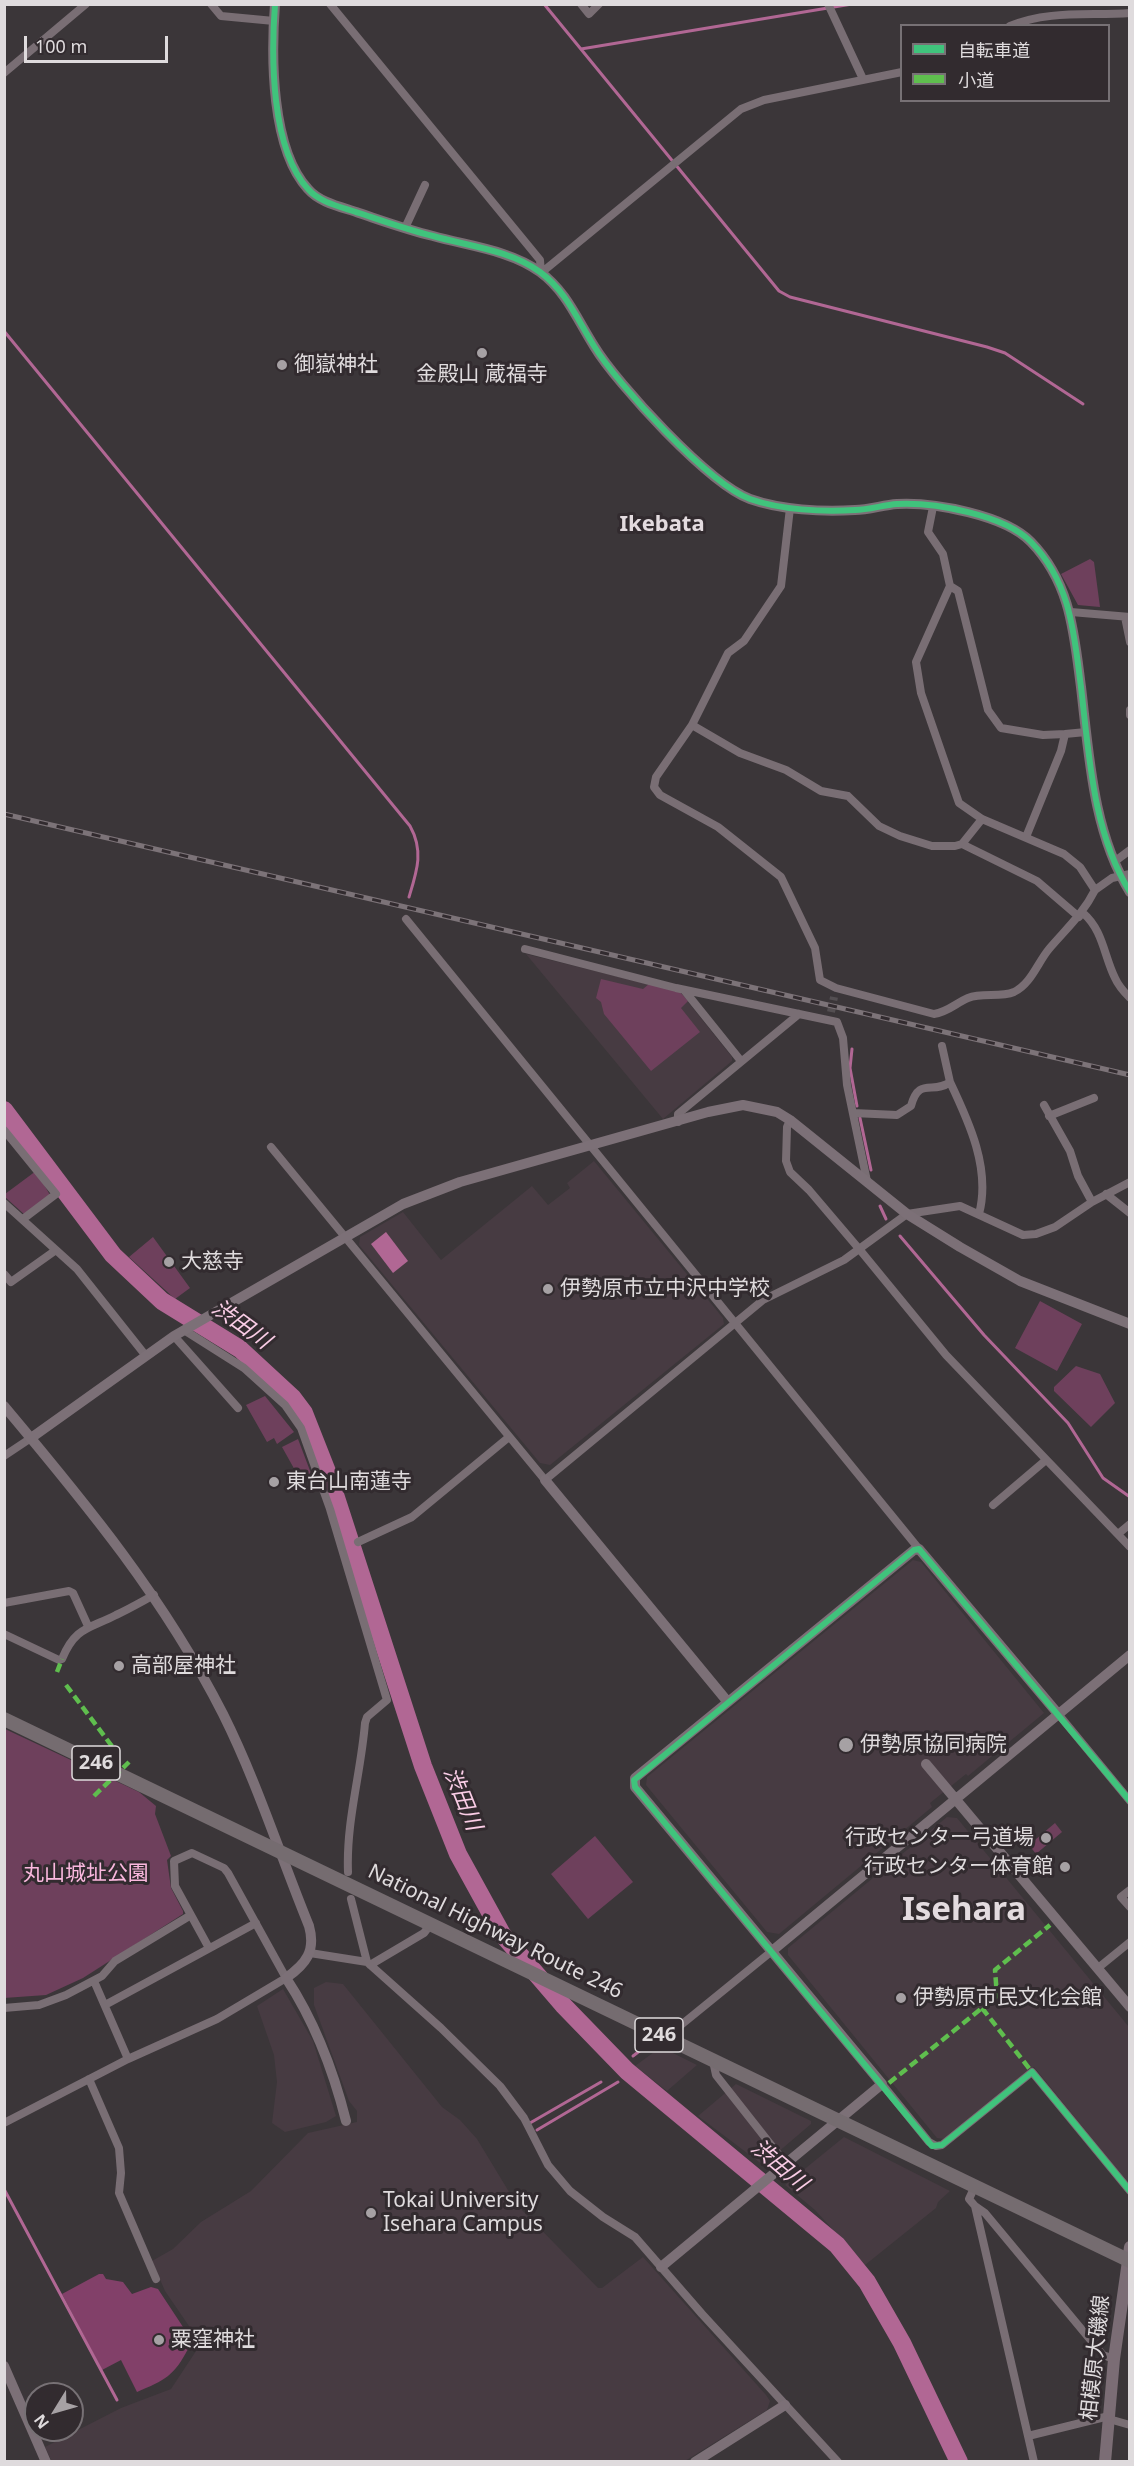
<!DOCTYPE html>
<meta charset="utf-8">
<style>
body{margin:0}
#map{position:relative;width:1134px;height:2466px;overflow:hidden;background:#3b3639;font-family:"Noto Sans","Noto Sans JP",sans-serif}
canvas{display:block}
.frame{position:absolute;inset:0;border:6px solid #dfdbdd;pointer-events:none}
.legend{position:absolute;left:900px;top:24px;width:210px;height:78px;box-sizing:border-box;background:#322b2f;border:2px solid #777175;margin:0;padding:8px 10px;list-style:none;font-size:18px;color:#dfdbdd}
.legend li{display:flex;align-items:center;gap:12px;height:30px}
.legend b{width:30px;border:2px solid #777175}
.north{position:absolute;left:24px;top:2382px;width:60px;height:60px;box-sizing:border-box;background:#322b2f;border:2px solid #777175;border-radius:50%;rotate:233deg;font-size:16px;font-weight:700;line-height:24px;text-align:center;color:#dfdbdd}
.north::after{content:'';display:block;margin:auto;width:21px;height:27px;background:#a6a1a4;clip-path:polygon(50% 0,100% 100%,50% 72%,0 100%)}
.scale{position:absolute;left:24px;top:36px;width:144px;height:27px;box-sizing:border-box;border:3px solid #dfdbdd;border-top:0;padding-left:8px;font-size:18px;line-height:21px;white-space:nowrap;color:#dfdbdd;-webkit-text-stroke:4px #322b2f;paint-order:stroke}
</style>
<div id="map">
<canvas width="1134" height="2466"></canvas>
<div class="frame"></div>
<ul class="legend">
<li><b style="height:8px;background:#40c37c"></b>自転車道</li>
<li><b style="height:8px;background:#5fbe4e"></b>小道</li>
</ul>
<div class="north">N</div>
<div class="scale">100 m</div>
</div>
<script>
const c = document.querySelector('canvas').getContext('2d');
c.lineJoin = 'round';
function fillPath(path, color) {
  c.fillStyle = color;
  c.fill(path, 'evenodd');
}
function strokePath(path, color, width, dash) {
  c.strokeStyle = color;
  c.lineWidth = width;
  c.lineCap = dash ? 'butt' : 'round';
  c.setLineDash(dash || []);
  c.stroke(path);
}
function label(font, color, halo, rows, align = 'center') {
  c.font = font + ' "Noto Sans","Noto Sans JP",sans-serif';
  c.lineWidth = 6;
  c.setLineDash([]);
  c.textBaseline = 'middle';
  c.strokeStyle = halo;
  c.fillStyle = color;
  for (const [text, x, y, turn = 0] of rows) {
    c.save();
    c.translate(x, y);
    c.rotate((+turn || 0) * Math.PI / 180);
    c.textAlign = isNaN(turn) ? turn : align;
    if (halo) c.strokeText(text, 0, 0);
    c.fillText(text, 0, 0);
    c.restore();
  }
}
const built = new Path2D(`
 M526,954L680,992L732,1057V1061L663,1119Z
 M594,1161L723,1318L724,1324L550,1465L540,1463L359,1245L360,1237L403,1212L441,1260L532,1186L548,1205L570,1188L567,1183Z
 M913,1560L921,1562L1044,1713L968,1776L966,1774L930,1803L932,1807L779,1934L767,1932L646,1785L647,1777Z
 M947,1817L957,1818L1129,2027V2184L1034,2067L944,2139L937,2138L788,1955V1948Z
 M326,1982L343,1984L442,2107L460,2120L477,2139L517,2205L598,2288H602L643,2257L766,2395L770,2401L767,2410L685,2461L52,2462L45,2447L121,2408L171,2389L198,2348L191,2329L165,2291L152,2261L173,2249L201,2222L251,2191L308,2133L357,2122V2111L349,2101L314,2005V1988Z
 M283,1989L313,2041L336,2116L326,2122L285,2132L272,2123L277,2082L274,2055L257,2006Z
 M661,2047L697,2065L667,2091L635,2066Z
 M736,2084L811,2121V2124L763,2165L698,2116Z
 M844,2137L950,2191L938,2202L936,2208L865,2265L815,2210L785,2185Z`);
const green = new Path2D(`
 M1090,559L1094,562L1100,607L1078,605L1061,574Z
 M601,979L643,989L649,984L680,992L688,1001L681,1008L700,1032L651,1071L604,1014L601,1002L596,998Z
 M36,1171L50,1195L25,1215L5,1197V1194Z
 M153,1237L190,1288L175,1299L129,1257Z
 M1040,1301L1082,1324L1057,1371L1015,1348Z
 M1076,1366L1100,1374L1115,1403L1091,1427L1054,1391V1387Z
 M265,1396L294,1432L277,1444L274,1438L267,1442L246,1405Z
 M298,1439L312,1476L301,1481L282,1447Z
 M5,1729L139,1792L156,1806L155,1814L171,1856L167,1860L171,1888L183,1911V1914L83,1978L46,1995L4,1998Z
 M1055,1823L1062,1832L1036,1854L1029,1845Z
 M595,1836L633,1882L588,1919L551,1874Z`);
const forest = new Path2D(`
 M99,2274H103L106,2279L123,2282L132,2294L151,2287L158,2289L185,2330L188,2349C174,2376 165,2380 137,2392L121,2360L102,2370L62,2294Z`);
const water = new Path2D(`
 M386,1232L408,1261L393,1273L371,1244Z`);
const stream = new Path2D(`
 M544,4L779,291L790,297L987,347L1005,353L1083,404
 M581,49L852,4
 M4,331L410,826C424,851 417,871 409,897
 M852,1049L850,1068L857,1106
 M860,1118L871,1170
 M880,1206L886,1219
 M900,1236L984,1335L1068,1423L1103,1478L1130,1497
 M640,2051L636,2045L643,2039
 M633,2056L650,2043
 M624,2077L627,2071
 M530,2123L601,2082
 M537,2130L618,2082
 M4,2189L117,2400`);
const river = new Path2D(`
 M4,1110L113,1255L162,1301L240,1349L292,1397L304,1413L330,1479L423,1766L458,1854L502,1934L563,2005L627,2071L837,2245L867,2282L902,2343L959,2462`);
const streetTunnel = new Path2D(`
 M831,1012L834,997`);
const street = new Path2D(`
 M211,4L221,16L274,21
 M330,4L540,260L541,273
 M581,4L589,14L599,4
 M828,4L863,79
 M1010,26C1048,10 1089,16 1130,13
 M4,73L86,4
 M405,228L425,185
 M541,273L741,109L764,100L902,72
 M933,507L928,532L943,554L950,586L916,662L921,693L959,803L982,819L1064,854L1080,867L1095,890L1112,878L1130,874
 M790,508L781,586L744,641L728,653L692,725L740,753L786,770L821,791L848,796L879,826L900,836L932,846H955L962,844L982,819
 M950,586L958,591L988,710L1001,728L1043,735L1065,734
 M1071,612L1130,617
 M1125,617L1130,642
 M1130,710V715
 M692,725L656,777L654,787L660,795L718,827L781,877L815,948L820,980L836,988L934,1014C948,1012 956,1003 968,998C982,992 1000,998 1014,992C1031,984 1038,962 1049,949C1066,929 1083,914 1095,890
 M1026,837L1061,751L1065,734L1086,732
 M962,844L1037,881L1079,917
 M1114,862L1130,850
 M1083,913C1103,930 1104,956 1115,978C1118,985 1124,992 1130,998
 M406,919L919,1549
 M525,949L676,988L837,1022L843,1038L847,1085L867,1181
 M684,990L741,1061
 M950,1082C969,1122 991,1169 979,1214
 M1044,1105L1070,1151L1078,1176L1092,1202
 M853,1113L897,1115L911,1106C919,1076 933,1095 950,1082L942,1046
 M1049,1116L1094,1098
 M790,1120L787,1127L786,1161L790,1172L809,1190L860,1250L946,1355L1130,1547
 M678,1122V1114L799,1014
 M4,1130L56,1194L23,1219
 M271,1147L545,1480L763,1300L844,1260L907,1214L960,1206L1023,1235L1036,1234L1055,1227L1092,1202L1130,1182
 M1106,1194L1130,1213
 M4,1203L77,1269L146,1356
 M4,1274L11,1282L56,1250
 M184,1330L244,1368L285,1405L301,1428L330,1509L387,1700L367,1717L365,1723C361,1773 346,1821 348,1872
 M174,1336L238,1408
 M4,1456L31,1438
 M993,1505L1046,1460
 M1118,1534L1130,1524
 M358,1542L412,1517L509,1437
 M4,1603L69,1591L73,1593L88,1626
 M4,1634L59,1660L62,1659C75,1627 89,1629 116,1615C129,1609 141,1602 154,1595
 M1059,1715L1130,1801
 M1130,1890L1121,1897L1130,1907
 M351,1899L367,1962
 M310,1953L367,1962L441,2028L500,2086L524,2118L548,2165L570,2191L603,2217L635,2237L702,2314L838,2462
 M370,1965L424,1933L430,1925
 M1098,1968L1130,1942
 M94,1981L128,2059
 M105,2005L256,1923
 M4,2008L39,2005L66,1995L102,1976L115,1961L191,1915
 M665,2038L772,1951
 M713,2061L716,2075L786,2164
 M89,2079L119,2148L121,2173L119,2193L156,2279
 M882,2084L929,2142L936,2146L942,2145L1032,2072L1130,2191
 M4,2123L128,2059L217,2019L286,1978L228,1873L224,1868L192,1853L174,1861L175,1886L209,1948
 M975,2186L969,2199L975,2206L1034,2462
 M975,2206L985,2213L1103,2355L1114,2359
 M1109,2419L1130,2425
 M1028,2436L1109,2416`);
const secondary = new Path2D(`
 M275,4C271,57 271,149 308,189C320,203 342,207 359,213C383,221 408,230 433,236C468,246 510,250 540,272C566,291 577,319 594,346C617,384 709,484 750,499C781,510 822,512 855,510C869,510 883,505 897,504C934,502 1005,515 1031,542C1071,583 1074,634 1081,687C1089,755 1093,833 1130,892
 M4,1406C87,1505 164,1598 223,1714C257,1782 280,1855 309,1926C316,1951 306,1964 286,1978C315,2022 333,2069 346,2121
 M31,1438L174,1336L403,1204L460,1182L708,1112L743,1105L777,1112L790,1120L907,1214L960,1247L1020,1281L1130,1324
 M545,1480L727,1701
 M926,1764L1130,2007
 M772,1951L1130,1655
 M661,2267L882,2084L635,1787V1778L914,1550L919,1549L1059,1715
 M4,2366L46,2462
 M695,2462L785,2405`);
const primary = new Path2D(`
 M1105,2462L1114,2359L1130,2247`);
const highway = new Path2D(`
 M4,1719L1130,2261`);
const rail = new Path2D(`
 M4,814L1130,1075`);
const quiet = new Path2D(`
 M57,1672L62,1659
 M66,1685L117,1753
 M94,1796L129,1762
 M982,2008L1032,2072
 M889,2083L997,1996L995,1970L1050,1925`);
const cycleway = new Path2D(`
 M275,4C271,57 271,149 308,189C320,203 342,207 359,213C383,221 408,230 433,236C468,246 510,250 540,272C566,291 577,319 594,346C617,384 709,484 750,499C781,510 822,512 855,510C869,510 883,505 897,504C934,502 1005,515 1031,542C1071,583 1074,634 1081,687C1089,755 1093,833 1130,892
 M1130,1801L919,1549L914,1550L634,1780L635,1787L932,2146L942,2145L1032,2072L1130,2191`);
const markers = [
 [482,353,6,"#a6a1a4"],
 [282,365,6,"#a6a1a4"],
 [169,1262,6,"#a6a1a4"],
 [548,1289,6,"#a6a1a4"],
 [274,1482,6,"#a6a1a4"],
 [119,1666,6,"#a6a1a4"],
 [846,1745,8,"#a6a1a4"],
 [1046,1838,6,"#a6a1a4"],
 [1065,1867,6,"#a6a1a4"],
 [901,1998,6,"#a6a1a4"],
 [371,2213,6,"#a6a1a4"],
 [159,2340,6,"#a6a1a4"]
];
const shields = [
 [96,1763,48],
 [659,2035,48]
];
const shieldNames = [
 ["246",96,1763],
 ["246",659,2035]
];
const poiNames = [
 ["御嶽神社",294,365],
 ["金殿山 蔵福寺",482,375,"center"],
 ["大慈寺",181,1262],
 ["伊勢原市立中沢中学校",560,1289],
 ["東台山南蓮寺",286,1482],
 ["高部屋神社",131,1666],
 ["伊勢原協同病院",860,1745],
 ["行政センター弓道場",1034,1838,"right"],
 ["行政センター体育館",1053,1867,"right"],
 ["伊勢原市民文化会館",913,1998],
 ["Tokai University",383,2201],
 ["Isehara Campus",383,2225],
 ["粟窪神社",171,2340]
];
const parkNames = [
 ["丸山城址公園",86,1874]
];
const streetNames = [
 ["National Highway Route 246",495,1932,26],
 ["相模原大磯線",1096,2358,-84]
];
const neighbourhoodNames = [
 ["Ikebata",662,525]
];
const waterNames = [
 ["渋田川",241,1325,36],
 ["渋田川",462,1799,68],
 ["渋田川",779,2166,40]
];
const townNames = [
 ["Isehara",964,1911]
];
fillPath(built, '#473b42');
fillPath(green, '#6e405c');
fillPath(forest, '#824069');
fillPath(water, '#b16794');
strokePath(stream, '#b16794', 3);
strokePath(river, '#b16794', 18);
strokePath(streetTunnel, '#544f52', 8, [8, 4]);
strokePath(street, '#796e74', 8);
strokePath(secondary, '#7c7077', 10);
strokePath(primary, '#7b6d75', 12);
strokePath(highway, '#756c70', 14);
strokePath(rail, '#7c7378', 5);
strokePath(rail, '#322b2f', 3, [9]);
strokePath(quiet, '#5fbe4e', 4.5, [9, 4.5]);
strokePath(cycleway, '#40c37c', 6);
for (const [x, y, r, color] of markers) {
  const dot = new Path2D();
  dot.arc(x, y, r, 0, 2 * Math.PI);
  c.fillStyle = color;
  c.fill(dot);
  strokePath(dot, '#322b2f', 2);
}
for (const [x, y, w] of shields) {
  const box = new Path2D();
  box.roundRect(x - w / 2, y - 17, w, 34, 4.5);
  c.fillStyle = '#322b2f';
  c.fill(box);
  strokePath(box, '#dfdbdd', 1.5);
}
label('bold 20px', '#dfdbdd', null, shieldNames);
label('21px', '#dfdbdd', '#322b2f', poiNames, 'left');
label('21px', '#fab8de', '#322b2f', parkNames);
label('21px', '#dfdbdd', '#322b2f', streetNames);
label('bold 22px', '#e3dbdf', '#322b2f', neighbourhoodNames);
label('italic 22px', '#facde6', '#322b2f', waterNames);
label('bold 33px', '#e3dbdf', '#322b2f', townNames);
</script>
